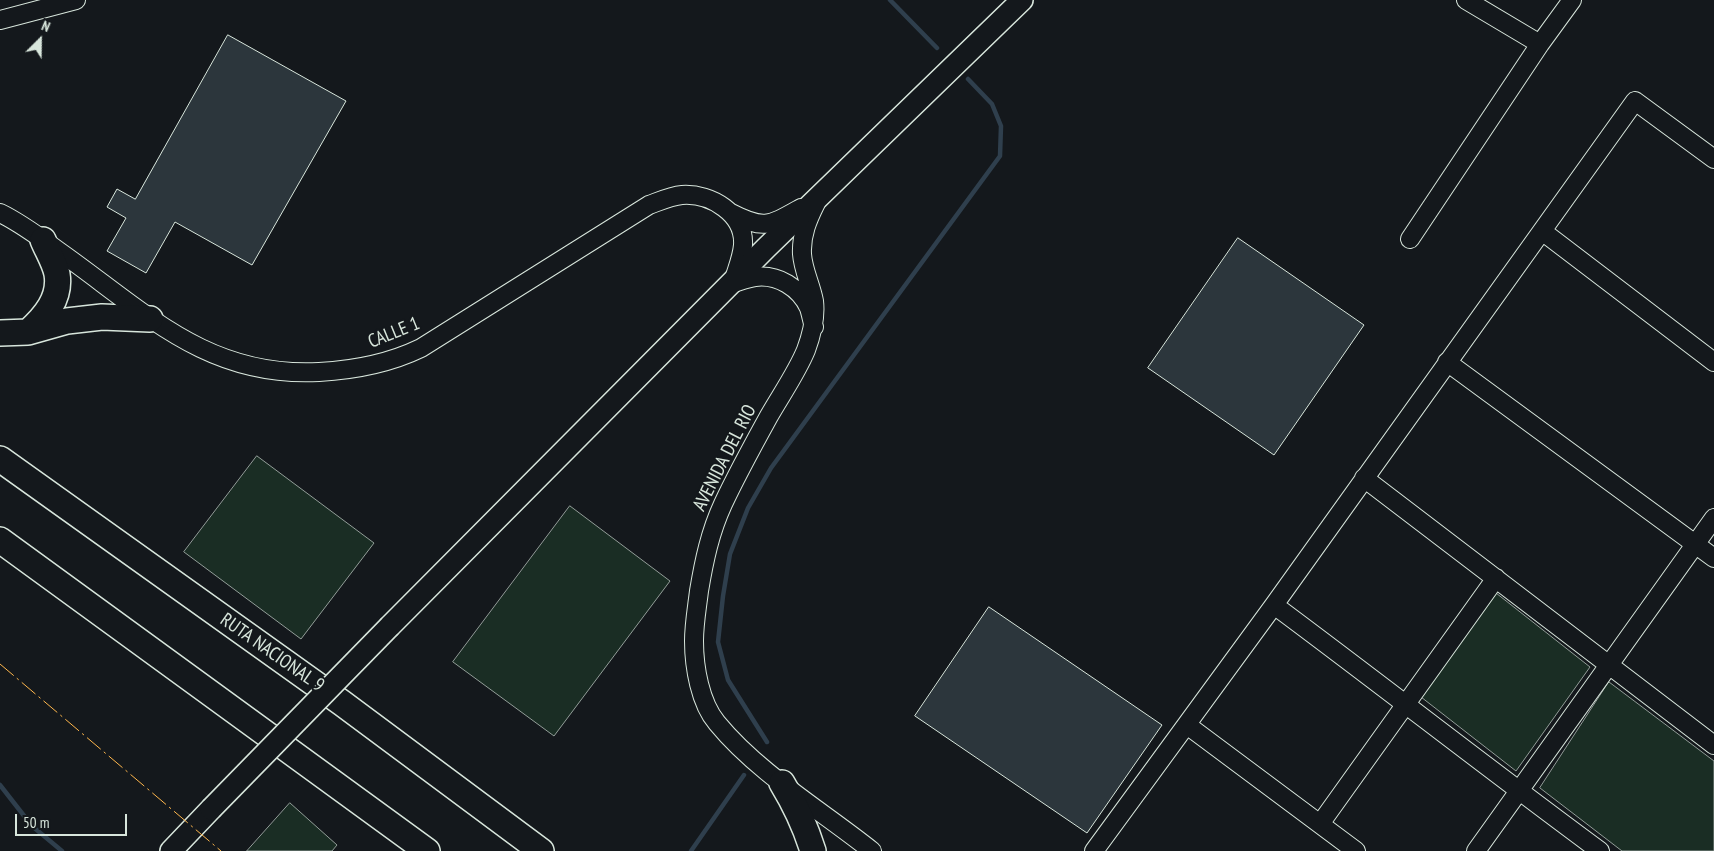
<!DOCTYPE html>
<style>
body{margin:0}
#map{position:relative;width:1714px;height:851px;overflow:hidden;background:#14181c;font-family:"PT Sans Narrow",sans-serif}
canvas{display:block}
.north{position:absolute;left:15px;top:15px;width:50px;height:50px;-webkit-text-stroke:4px #14181c;paint-order:stroke;rotate:23deg;font-size:14px;font-weight:700;line-height:20px;text-align:center;color:#d8e6dc}
.north::after{content:'';display:block;margin:auto;width:18px;height:22px;background:#d8e6dc;clip-path:polygon(50% 0,100% 100%,50% 72%,0 100%)}
.scale{position:absolute;left:15px;top:814px;width:112px;height:22px;box-sizing:border-box;border:2px solid #d8e6dc;border-top:0;padding-left:6px;font-size:15px;line-height:18px;white-space:nowrap;color:#d8e6dc;-webkit-text-stroke:4px #14181c;paint-order:stroke}
</style>
<div id="map">
<canvas width="1714" height="851"></canvas>
<div class="north">N</div>
<div class="scale">50 m</div>
</div>
<script>
const c = document.querySelector('canvas').getContext('2d');
c.lineJoin = 'round';
function fillPath(path, color) {
  c.fillStyle = color;
  c.fill(path, 'evenodd');
}
function strokePath(path, color, width, dash) {
  c.strokeStyle = color;
  c.lineWidth = width;
  c.lineCap = dash ? 'butt' : 'round';
  c.setLineDash(dash || []);
  c.stroke(path);
}
function label(font, color, halo, rows, align = 'center') {
  c.font = font + ' "PT Sans Narrow",sans-serif';
  c.lineWidth = 4;
  c.setLineDash([]);
  c.textBaseline = 'middle';
  c.strokeStyle = halo;
  c.fillStyle = color;
  for (const [text, x, y, turn = 0] of rows) {
    c.save();
    c.translate(x, y);
    c.rotate((+turn || 0) * Math.PI / 180);
    c.textAlign = isNaN(turn) ? turn : align;
    if (halo) c.strokeText(text, 0, 0);
    c.fillText(text, 0, 0);
    c.restore();
  }
}
const green = new Path2D(`
 M257,456L374,543L301,639L184,552Z
 M570,506L670,581L554,736L453,662Z
 M1496,593L1590,667L1516,771L1421,697Z
 M1609,682L1714,761V851H1622L1540,788Z
 M290,803L337,845L332,851H247Z`);
const stream = new Path2D(`
 M890,0L937,48
 M767,742L728,680L718,642L723,596L730,554L748,508L771,468L1000,156L1001,126L992,104L968,79
 M0,785L32,826L62,851
 M691,851L744,775`);
const building = new Path2D(`
 M228,35L346,101L252,265L175,222L146,273L107,251L126,218L107,207L117,189L135,199Z
 M1238,238L1364,325L1274,455L1148,368Z
 M989,607L1162,725L1087,833L915,716Z`);
const minor = new Path2D(`
 M1466,0L1540,44L1572,0
 M0,20L76,0
 M816,203C808,219 801,235 802,254C803,270 811,285 814,301C816,318 812,334 806,350C797,372 781,395 769,416C753,445 737,474 723,504C710,532 704,561 699,591C697,608 694,624 694,641C694,667 700,703 717,723C758,773 822,811 872,851
 M0,213C21,223 42,239 60,252C145,312 207,378 319,372C355,370 388,364 421,348L649,205C660,201 671,196 682,195C711,193 745,214 743,245C742,258 736,271 733,283C740,281 748,278 755,277C778,274 800,288 809,308C811,314 812,321 814,327
 M731,213C764,230 769,226 801,208
 M1542,231L1714,362
 M1410,239L1540,44
 M1447,362L1714,558
 M1364,478L1714,745
 M1274,605C1383,686 1490,770 1600,851
 M1187,725L1356,851
 M1320,824L1496,578
 M1094,851L1274,605L1635,101L1714,159
 M1476,851L1714,518`);
const major = new Path2D(`
 M390,626L766,248L1022,0
 M171,851L211,809`);
const highway = new Path2D(`
 M28,332C45,317 61,298 57,274C55,263 47,250 43,240
 M0,333L28,332L67,321L102,317L150,319
 M0,459L342,703L541,851
 M0,540L427,851
 M782,783C796,806 805,825 813,851`);
const majorBridge = new Path2D(`
 M211,809L390,626`);
const power = new Path2D(`
 M0,664L221,851`);
const streetNames = [
 ["CALLE 1",394,333,-22],
 ["AVENIDA DEL RIO",725,458,-63],
 ["RUTA NACIONAL 9",272,653,35]
];
fillPath(green, '#1a2d24');
strokePath(green, '#939e99', 1);
strokePath(stream, '#2f3f4d', 4.5);
fillPath(building, '#2c363c');
strokePath(building, '#d8e6dc', 1);
strokePath(minor, '#d8e6dc', 20);
strokePath(major, '#d8e6dc', 24);
strokePath(highway, '#d8e6dc', 28);
strokePath(minor, '#14181c', 18);
strokePath(major, '#14181c', 21);
strokePath(highway, '#14181c', 25);
strokePath(majorBridge, '#d8e6dc', 24, []);
strokePath(majorBridge, '#14181c', 21);
strokePath(power, '#ffb74d', 1, [18, 4, 2.5, 4]);
label('19px', '#d8e6dc', '#14181c', streetNames);
</script>
